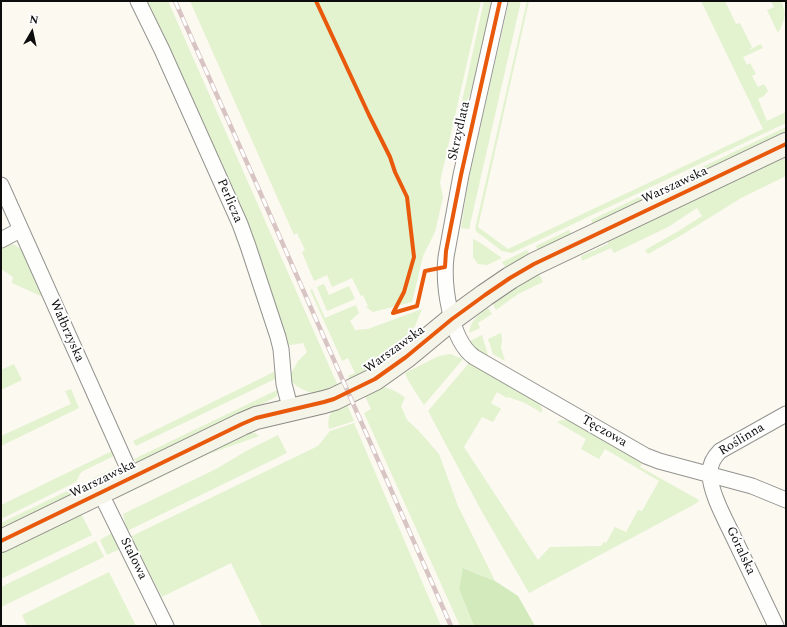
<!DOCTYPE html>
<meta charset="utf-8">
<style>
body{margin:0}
#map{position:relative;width:787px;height:627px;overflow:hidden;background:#fbf9f0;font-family:Spectral,serif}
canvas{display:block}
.frame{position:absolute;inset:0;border:2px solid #0d0d0d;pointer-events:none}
.north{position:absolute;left:12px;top:12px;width:40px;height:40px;-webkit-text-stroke:3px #fff;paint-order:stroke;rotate:9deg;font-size:11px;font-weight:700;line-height:16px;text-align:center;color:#0d0d0d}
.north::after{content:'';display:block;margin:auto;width:14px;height:18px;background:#0d0d0d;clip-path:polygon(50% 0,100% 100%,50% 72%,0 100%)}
</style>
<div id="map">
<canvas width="787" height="627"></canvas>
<div class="frame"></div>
<div class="north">N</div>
</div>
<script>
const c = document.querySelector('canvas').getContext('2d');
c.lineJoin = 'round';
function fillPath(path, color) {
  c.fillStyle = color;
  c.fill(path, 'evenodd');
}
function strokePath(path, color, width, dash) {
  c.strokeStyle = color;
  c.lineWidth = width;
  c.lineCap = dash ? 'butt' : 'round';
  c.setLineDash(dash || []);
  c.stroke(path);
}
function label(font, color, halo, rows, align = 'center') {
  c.font = font + ' Spectral,serif';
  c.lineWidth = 4;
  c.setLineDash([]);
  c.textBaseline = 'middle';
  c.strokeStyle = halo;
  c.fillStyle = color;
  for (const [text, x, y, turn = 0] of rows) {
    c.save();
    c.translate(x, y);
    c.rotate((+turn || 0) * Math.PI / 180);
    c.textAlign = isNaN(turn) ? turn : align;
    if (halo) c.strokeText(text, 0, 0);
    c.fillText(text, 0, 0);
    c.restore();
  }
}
const green = new Path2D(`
 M141,1H168L338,386L350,380L348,376L355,373L348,358L342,361L310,290L312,289L325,318L356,305L359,313L350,321L355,330L368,329L422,309L415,326L399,349L357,379L319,393L308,392L298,387L292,382L289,377L298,361L307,352L303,343L290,345L285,343Z
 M190,1H481L440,182L443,198L435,232L423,256L412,302L373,312L366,307L368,306L363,295L361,296L352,278L332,287L327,275L314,281L302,252L305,250L297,233L294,235Z
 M484,1H492L471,93L459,115Z
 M509,1H521L469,229L461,228L469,177Z
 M527,1H529L478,227L508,249L763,129L701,1H725L736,24L740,23L752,47L749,50L761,44L763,48L743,57L747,65L750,63L756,74L752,76L758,87L764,84L768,91L764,96L758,99L767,121L786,112V123L512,253L502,251L477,232L475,229Z
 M771,1H781C787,15 785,20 778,33L767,10L774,7Z
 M786,127V134L594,226L591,220Z
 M786,154V176L741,198L680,236L648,254L645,250L677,232L702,216L697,208L668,227L614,253L611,248L582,261L581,256L608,244L607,239Z
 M569,230L572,236L539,252L536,246Z
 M473,239L482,244L502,258L487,265L478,264L473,257Z
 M10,244L15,245L22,250L42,294L41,296L12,283L13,277L1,269V249Z
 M527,250L530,256L505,267L502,262Z
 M538,272L543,282L518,294L496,310L493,304Z
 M324,284L329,295L349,286L355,299L327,311L317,287Z
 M488,308L492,314L478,323L480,328L469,333C471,320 478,315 488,308Z
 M501,333L502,340L501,348L505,361L493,354L488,339Z
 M482,335L489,359L479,353L470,341Z
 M450,354L463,359L424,405L409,382L405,373L439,356Z
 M470,362L537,401L542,408V413L525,403L508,397L507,398L497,392L491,403L501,409L493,422L482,417L464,447L538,560L550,547L601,546L604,542L606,543L615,527L626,532L638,510L642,511L659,481L605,449L599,459L581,449L586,439L557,422L562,420H569L643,462L640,467L699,500L697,503L529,593L481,510L428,411Z
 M14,364L22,380L1,390V370Z
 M278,370L275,379L136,446L133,441Z
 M379,387C389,387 397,391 405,398L401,406L407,420L418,430L439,454L458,506L495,581L464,568L459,589L474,626H460L364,413L371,409L364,394L346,402L354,421L329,429C327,420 329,414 335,407Z
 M71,389L79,408L1,446V436L71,404L65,391Z
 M277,390L278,393L276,397L142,462H137L134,459Z
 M354,423L441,626H262L231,563L162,597L130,537L318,446L330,431Z
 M246,432L255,433L259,436L209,454L116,499L115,497Z
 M278,435L287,453L127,531L123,514L216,469L248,450Z
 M112,451L114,456L83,471L80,474L76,482L1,519V505Z
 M116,467L115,473L86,488L90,480Z
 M69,490L72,496L1,531V523Z
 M80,512L92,535L1,579V551Z
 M112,533L120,549L107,555L100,540Z
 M96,541L104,557L1,607V587Z
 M109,572L136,626H27L22,615Z`);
const forest = new Path2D(`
 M463,568L495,581L518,596L535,626H474L459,589Z`);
const street = new Path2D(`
 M138,1L162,50L240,224L248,246L278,337L281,349L284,384L291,411
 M500,1L461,175L446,257C443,284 450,340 474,357L646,456L659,461L752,486L786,500
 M1,185L132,477
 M1,240L20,230
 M100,492L166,626
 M776,626C762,597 748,567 734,538C726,521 709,491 710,472C710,464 714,457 720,451L786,414`);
const secondary = new Path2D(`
 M1,541L242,424L256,418L324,402L334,399L375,379L406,357L452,319L485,295L510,278L534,264L786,144`);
const rail = new Path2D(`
 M175,1L256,183L451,626`);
const cycleway = new Path2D(`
 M316,1L369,115L390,157L395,172L407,197L414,257L404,292L393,313
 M393,313L417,306L425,271L445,267L446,251L461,175L500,1
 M1,541L242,424L256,418L324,402L334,399L375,379L406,357L452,319L485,295L510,278L534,264L786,144`);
const streetNames = [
 ["Skrzydlata",460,131,-77],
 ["Warszawska",675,186,-25],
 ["Perlicza",229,201,67],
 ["Wałbrzyska",66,331,66],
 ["Warszawska",395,350,-36],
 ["Tęczowa",604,432,30],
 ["Roślinna",742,440,-31],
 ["Warszawska",103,480,-26],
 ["Góralska",740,551,65],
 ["Stalowa",133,559,64]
];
fillPath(green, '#e3f2cf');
fillPath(forest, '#d2eabc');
strokePath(street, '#94938f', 17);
strokePath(secondary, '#8b8a86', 24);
strokePath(street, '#fefefd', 15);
strokePath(secondary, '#f5f4e8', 22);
strokePath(rail, '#d8c4c3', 4.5);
strokePath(rail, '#fff', 3, [9]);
strokePath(cycleway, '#e8590c', 4);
label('13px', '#0d0d0d', '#fff', streetNames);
</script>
